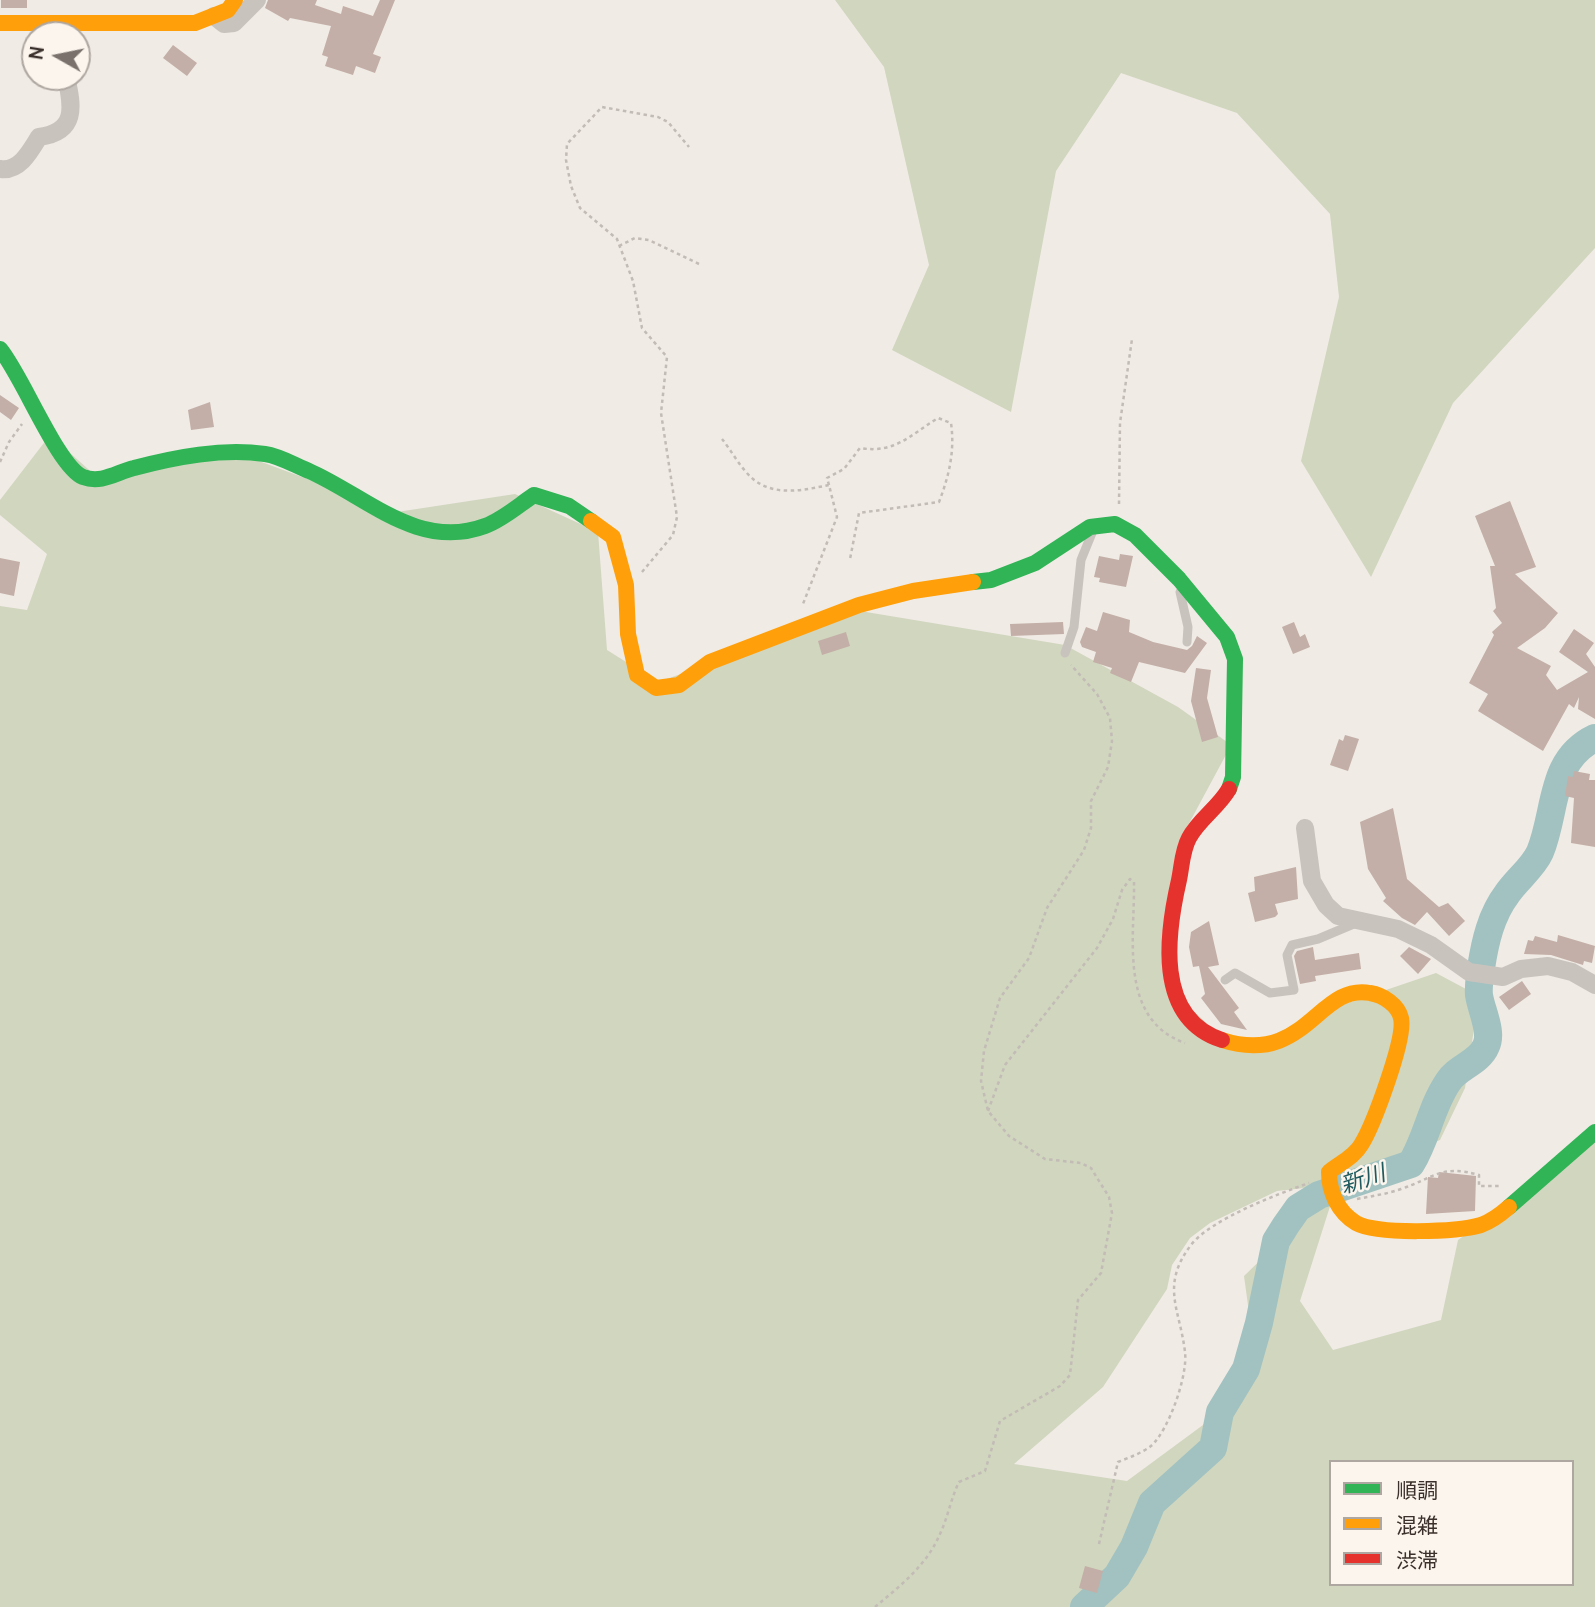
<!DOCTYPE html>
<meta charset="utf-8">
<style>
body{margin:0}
#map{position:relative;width:1595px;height:1607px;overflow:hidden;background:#f0ebe5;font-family:Cabin,"Noto Sans JP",sans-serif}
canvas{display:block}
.legend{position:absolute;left:1329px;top:1460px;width:245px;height:126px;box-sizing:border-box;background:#fbf5ee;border:2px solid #aea6a0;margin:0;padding:9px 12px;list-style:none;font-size:21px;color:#3b302b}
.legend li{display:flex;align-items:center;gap:14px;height:35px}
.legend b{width:35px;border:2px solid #aea6a0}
.north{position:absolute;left:21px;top:21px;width:70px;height:70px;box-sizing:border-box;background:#fbf5ee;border:2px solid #aea6a0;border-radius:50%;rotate:279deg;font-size:19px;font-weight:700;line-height:28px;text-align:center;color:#3b302b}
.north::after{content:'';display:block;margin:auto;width:24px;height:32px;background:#7a716c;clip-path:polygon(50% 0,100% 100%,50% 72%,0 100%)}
</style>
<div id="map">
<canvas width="1595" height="1607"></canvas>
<ul class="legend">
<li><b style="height:9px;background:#30b455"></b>順調</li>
<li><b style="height:9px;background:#ff9f0a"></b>混雑</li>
<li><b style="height:9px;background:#e5322d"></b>渋滞</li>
</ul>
<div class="north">N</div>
</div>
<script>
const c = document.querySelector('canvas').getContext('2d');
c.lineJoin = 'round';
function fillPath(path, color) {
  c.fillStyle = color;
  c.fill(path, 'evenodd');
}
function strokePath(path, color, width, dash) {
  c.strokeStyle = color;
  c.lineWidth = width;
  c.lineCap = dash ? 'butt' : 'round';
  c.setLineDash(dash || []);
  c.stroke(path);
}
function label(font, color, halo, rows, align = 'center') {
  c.font = font + ' Cabin,"Noto Sans JP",sans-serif';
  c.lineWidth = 5;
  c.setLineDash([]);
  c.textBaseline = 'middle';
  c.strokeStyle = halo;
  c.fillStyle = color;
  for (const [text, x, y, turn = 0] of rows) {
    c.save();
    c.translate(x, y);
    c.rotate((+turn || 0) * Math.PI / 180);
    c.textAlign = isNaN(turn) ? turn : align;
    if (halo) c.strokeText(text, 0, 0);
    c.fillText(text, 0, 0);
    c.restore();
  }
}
const green = new Path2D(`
 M835,0H1595V248L1453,403L1371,577L1301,461L1339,297L1330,214L1237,113L1121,73L1056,171L1011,412L892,350L929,265L884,67Z
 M50,435L98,478L229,450L397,512L515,494L598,532L607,650L658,682L860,611L1065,645L1178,707L1227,742L1228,751L1179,842L1165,984L1236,1051L1333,1008L1436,973L1479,996L1465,1088L1440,1140L1363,1171L1314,1187L1277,1191L1210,1223L1190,1238L1172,1265L1167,1289L1103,1387L1014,1464L1127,1481L1203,1425L1254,1349L1244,1276L1313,1209L1332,1200L1300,1301L1333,1350L1441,1320L1458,1240L1595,1142V1607H0V606L27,610L47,554L0,515V500ZM1331,1462H1572V1584H1331Z`);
const river = new Path2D(`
 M1084,1607L1117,1576L1134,1547L1152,1503L1213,1448L1220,1412L1246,1369L1259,1323L1276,1241L1286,1225L1298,1208L1319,1195L1411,1164C1427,1138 1431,1107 1448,1082C1457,1067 1479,1063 1486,1046C1493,1032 1481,1010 1479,995C1478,986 1480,977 1481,968C1485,942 1491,915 1507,894C1516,880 1533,868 1540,852C1557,811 1549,760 1595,738`);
const building = new Path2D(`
 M1,0H27V8H1Z
 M268,0H317L315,5L341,14L343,6L373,16L380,0H395L373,54L381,57L375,73L356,66L353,75L325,66L328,57L322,55L331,26L290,18L288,21L265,8Z
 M173,45L197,63L187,76L163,58Z
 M0,395L19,408L11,420L0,412Z
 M210,402L214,427L191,430L188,410Z
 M1510,501L1536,567L1515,574L1558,613L1545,628L1517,648L1551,666L1546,675L1557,690L1588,672L1559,652L1574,629L1594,643L1586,654L1595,667V719L1578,709L1579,697L1574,708L1569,704L1543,751L1478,711L1488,694L1469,683L1494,635L1492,632L1502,623L1493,611L1496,608L1490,566H1495L1475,516Z
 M1120,554L1133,556L1126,587L1099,582L1100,578L1094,577L1099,556L1119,560Z
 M0,558L20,562L14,596L0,593Z
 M1103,612L1130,620L1129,632L1153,642L1187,650L1192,646L1197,636L1207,643L1185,673L1139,662L1131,682L1110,673L1112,668L1093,662L1096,652L1082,647L1080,642L1086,627L1097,631Z
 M1063,622L1064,634L1011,636L1010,624Z
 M1294,622L1300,637L1305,634L1310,647L1293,654L1282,627Z
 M846,632L850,646L822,655L818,641Z
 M1196,668L1211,670L1207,698L1218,737L1202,742L1191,701Z
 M1345,735L1359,739L1348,771L1330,765L1339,739L1343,741Z
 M1574,771L1590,774L1589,780H1595V847L1571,843L1574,798L1565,796L1568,776L1573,777Z
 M1393,808L1407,879L1439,907L1448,903L1465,921L1449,936L1427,912L1415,925L1402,918L1383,901L1386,898L1368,869L1360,822Z
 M1296,867L1298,899L1275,904L1278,914L1275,917L1255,922L1248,893L1255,891L1254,877Z
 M1209,921L1219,965L1208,967L1239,1008L1234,1012L1247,1030L1221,1024L1201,998L1205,994L1199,966L1193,967L1189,947L1191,932Z
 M1558,935L1595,946L1592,963L1584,961L1583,965L1551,955L1524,954L1528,940L1533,941L1535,936L1557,942Z
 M1313,947L1315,960L1359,953L1361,969L1315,976L1316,981L1300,984L1294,956L1297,951Z
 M1409,947L1431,959L1418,974L1400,956Z
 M1522,981L1531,994L1509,1010L1499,997Z
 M1439,1172L1476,1176L1475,1211L1426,1214L1428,1177L1438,1178Z
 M1085,1566L1103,1571L1097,1593L1079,1588Z`);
const path = new Path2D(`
 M619,246L635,238L649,240L699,264
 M722,439C731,450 741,469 753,479C775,497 804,490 829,485L837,517L803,604
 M0,462L9,442L22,424
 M829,485L827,478L844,469L860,448C895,454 910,435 938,418L951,423C955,451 949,476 939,502L859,513L850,559
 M1119,504L1120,423L1132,339
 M642,572L673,535L677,517L661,413L667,357L642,328L633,281L617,239L580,208L571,186L566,160L567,144L602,107L658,117L668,122L689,147
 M988,1111L1005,1065L1097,948L1113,919L1122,890L1130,879L1134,882C1135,938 1118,1019 1185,1043
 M1357,1199C1372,1196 1387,1194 1401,1189C1434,1178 1441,1164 1479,1175V1186H1501
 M1099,1544L1118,1462C1128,1458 1142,1453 1151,1446C1169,1430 1188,1375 1185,1352C1180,1309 1160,1286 1191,1245C1211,1219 1278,1194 1309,1183
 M875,1607C900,1586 927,1565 940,1534C948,1517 951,1498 959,1482L985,1471L1000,1421L1060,1386L1070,1375L1078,1300L1101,1273L1112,1213L1109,1197L1091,1168L1081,1163L1045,1159L1009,1136L988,1111L981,1081L984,1051L1000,998L1029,958L1047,908L1084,850L1091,828V801L1108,767L1112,741L1110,718L1097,694L1071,665`);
const lane = new Path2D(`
 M1180,592L1188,627L1187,642
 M1065,653L1074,627L1081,560L1092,533
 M1225,980L1235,973L1270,993L1294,990L1287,955L1292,945L1318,939L1356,923`);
const street = new Path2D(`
 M214,16L224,24L234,23L257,0
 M0,169C19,172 30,152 39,137C77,132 73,107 66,77
 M1305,828L1312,881L1326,905L1338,916L1398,929L1431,945L1469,972L1503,977L1521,969L1548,966L1572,972L1595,985`);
const fast = new Path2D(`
 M0,349C22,375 58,467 83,477C102,484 117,472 134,468C176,457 222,448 265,454C280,456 296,466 309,471C366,496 418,551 485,526C502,520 519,505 534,495L569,506L591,521
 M973,582L991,580L1035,563L1090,527L1115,524L1135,535L1179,579L1227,637L1235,659L1233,777L1229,789
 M1509,1207L1595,1132`);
const slow = new Path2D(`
 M0,23H195L228,10L235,0
 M591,521L613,537L626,585L628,634L637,675L656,688L679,685L710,662L859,605L913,591L973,582
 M1222,1040C1306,1067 1318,983 1370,993C1383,995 1398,1005 1401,1018C1406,1038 1373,1126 1361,1145C1354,1157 1340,1163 1329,1172C1329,1192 1338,1212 1356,1223C1378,1235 1457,1232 1481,1225C1492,1221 1501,1214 1509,1207`);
const jam = new Path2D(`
 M1222,1040C1154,1018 1167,932 1179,880C1182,866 1182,851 1189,838C1199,819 1218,808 1229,789`);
const waterNames = [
 ["新川",1363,1180,-18]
];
fillPath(green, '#d1d6bf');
strokePath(river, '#a1c2c1', 28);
fillPath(building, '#c3afa7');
strokePath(path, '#c2bbb6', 2.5, [3.5, 3.5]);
strokePath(lane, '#c9c3be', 9);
strokePath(street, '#c9c3be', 18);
strokePath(fast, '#30b455', 16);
strokePath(slow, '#ff9f0a', 16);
strokePath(jam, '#e5322d', 16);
label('italic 23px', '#1f5a5e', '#fbf5ee', waterNames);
</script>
